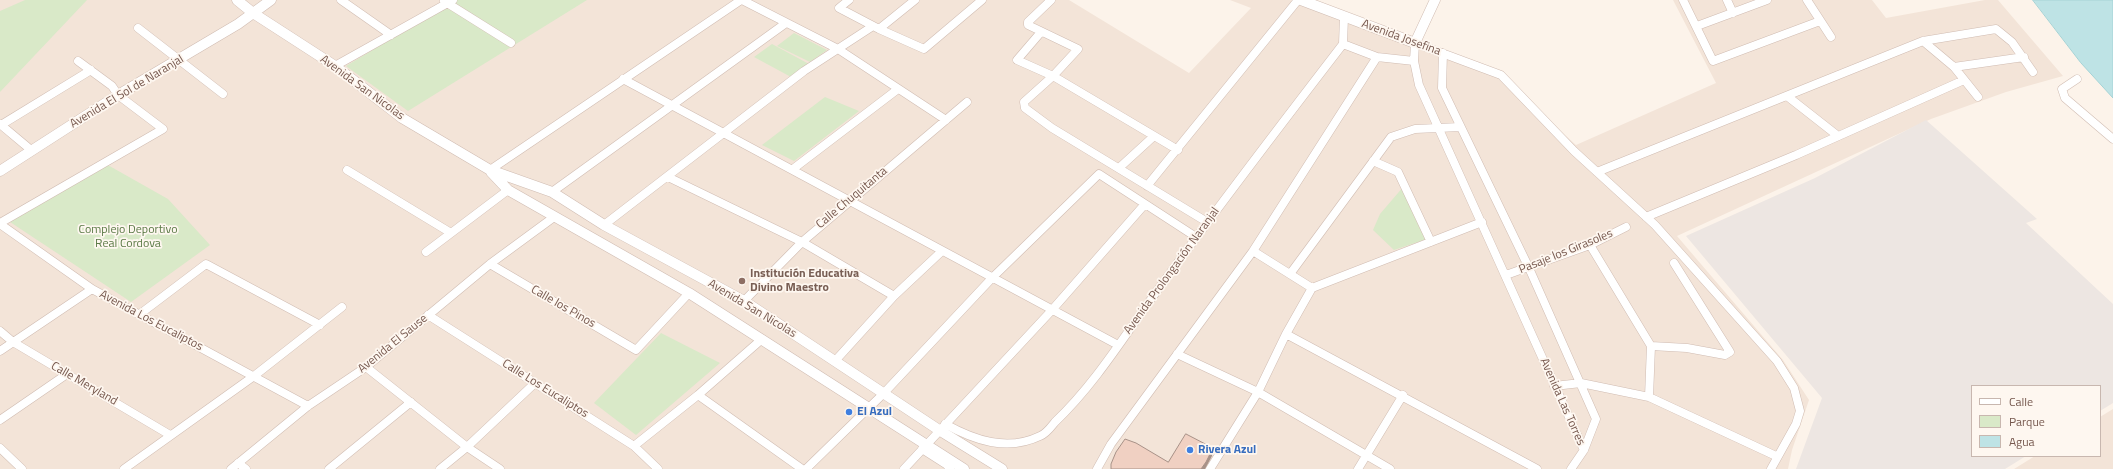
<!DOCTYPE html>
<meta charset="utf-8">
<style>
body{margin:0}
#map{position:relative;width:2113px;height:469px;overflow:hidden;background:#fcf3ea;font-family:"Titillium Web",sans-serif}
canvas{display:block}
.legend{position:absolute;left:1971px;top:385px;width:130px;height:72px;box-sizing:border-box;background:#fef7f0;border:1px solid #c8b7af;margin:0;padding:5px 7px;list-style:none;font-size:12px;color:#76584e}
.legend li{display:flex;align-items:center;gap:8px;height:20px}
.legend b{width:20px;border:1px solid #c8b7af}
</style>
<div id="map">
<canvas width="2113" height="469"></canvas>
<ul class="legend">
<li><b style="height:5px;background:#fff"></b>Calle</li>
<li><b style="height:11px;background:#d9e9c8"></b>Parque</li>
<li><b style="height:11px;background:#bee3e5"></b>Agua</li>
</ul>
</div>
<script>
const c = document.querySelector('canvas').getContext('2d');
c.lineJoin = 'round';
function fillPath(path, color) {
  c.fillStyle = color;
  c.fill(path, 'evenodd');
}
function strokePath(path, color, width, dash) {
  c.strokeStyle = color;
  c.lineWidth = width;
  c.lineCap = dash ? 'butt' : 'round';
  c.setLineDash(dash || []);
  c.stroke(path);
}
function label(font, color, halo, rows, align = 'center') {
  c.font = font + ' "Titillium Web",sans-serif';
  c.lineWidth = 3.5;
  c.setLineDash([]);
  c.textBaseline = 'middle';
  c.strokeStyle = halo;
  c.fillStyle = color;
  for (const [text, x, y, turn = 0] of rows) {
    c.save();
    c.translate(x, y);
    c.rotate((+turn || 0) * Math.PI / 180);
    c.textAlign = isNaN(turn) ? turn : align;
    if (halo) c.strokeText(text, 0, 0);
    c.fillText(text, 0, 0);
    c.restore();
  }
}
const residential = new Path2D(`
 M0,0H1069L1189,73L1251,8L1230,0H1290L1501,78L1576,145L1716,83L1673,0H1872L1886,18L1985,0H1998L2063,76L2006,92L1931,119L1677,236L1783,360L1809,400L1792,450L1788,469H0Z
 M2113,409V469H2014L2035,456H2100V417Z`);
const industrial = new Path2D(`
 M1926,120L2037,219L2026,223L2113,304V403L2100,411V386H1972V456H2026L2005,469H1796L1822,398L1686,236L1815,178Z`);
const green = new Path2D(`
 M25,0H87L0,92V11Z
 M445,0H587L408,111L346,66L449,4Z
 M794,33L827,50L810,62L777,46Z
 M772,44L809,64L791,77L754,57Z
 M825,97L859,111L794,161L762,145Z
 M106,164L168,199L210,245L131,302L10,222Z
 M1404,186L1427,239L1394,250L1373,230L1380,214Z
 M661,333L720,363L636,435L594,403Z`);
const water = new Path2D(`
 M2033,0H2113V98L2081,63Z`);
const minor = new Path2D(`
 M341,0L391,35
 M742,0L838,49L946,120
 M849,0L839,8L879,29L924,49L982,0
 M1051,0L1028,22V25L1078,49L1053,76L1178,150
 M1683,0L1713,61L1820,21
 M1727,0L1733,13
 M1807,0L1831,37
 M444,1L511,43
 M1697,26L1767,0
 M138,28L223,94
 M879,29L915,0
 M1041,32L1017,60L1053,76L1024,102L1025,108L1052,128L1207,222
 M1923,41L1954,67L1978,97
 M1343,44L1377,57L1414,61
 M1443,53L1442,88L1529,268L1596,419L1584,450L1571,469
 M335,66L453,0
 M1954,67L2024,57
 M623,79L1118,345
 M2077,79L2062,89L2065,98L2113,139
 M1787,96L1838,136
 M0,124L31,150
 M1,125L91,70
 M1373,161L1398,172L1431,242
 M1119,168L1154,136
 M793,169L898,89
 M347,170L451,233
 M490,170L741,0
 M1597,172L1923,41L1996,29L2012,42L2033,72
 M668,177L802,242L894,296
 M1147,186L1298,0
 M552,192L786,23
 M1646,217L1796,155L1964,80
 M0,223L163,129L118,95L112,86L78,61
 M0,224L92,289L308,406
 M604,225L804,71L873,26
 M1590,245L1651,346L1649,397
 M426,252L508,190
 M490,264L636,350L689,293
 M1290,274L1391,137L1415,129L1460,127
 M1506,275L1590,245L1626,227
 M1312,288L1482,222
 M744,301L802,242L967,102
 M140,314L206,264L320,325
 M428,315L634,446L658,469
 M0,331L13,342L170,435
 M1286,334L1537,469
 M1651,346L1687,348L1725,355L1730,352L1674,263
 M0,351L92,289
 M1177,354L1258,392L1390,469
 M835,361L894,296L942,251
 M366,367L467,447L500,469
 M1554,386L1581,383L1649,397L1776,456
 M698,395L802,469
 M0,420L67,374
 M945,424C974,440 1007,452 1040,436C1046,434 1051,427 1055,422C1094,385 1123,338 1154,295C1215,211 1279,127 1343,44L1344,17
 M634,446L698,395L762,339
 M0,448L22,469
 M922,449L947,465L950,469
 M1584,450L1419,85L1414,61L1415,43L1501,75L1574,151L1655,225L1777,361L1794,388L1800,411L1796,424L1771,469
 M238,463L246,469
 M124,469L254,376L342,307
 M231,469L308,406L366,367L490,264L554,217
 M329,469L411,402
 M440,469L467,447L535,383
 M806,469L884,393L992,278L1099,174L1196,237
 M904,469L1052,310L1145,204
 M1097,469L1111,444L1253,251L1377,57
 M1210,469L1258,392L1286,334L1312,288L1253,251
 M1358,469L1403,395`);
const tertiary = new Path2D(`
 M237,0L253,13L335,66L402,118L490,170L552,192L604,225L744,301L939,430L1002,469
 M1301,0L1415,43L1435,0
 M0,171L118,95L238,24L271,0
 M491,172L508,190L689,293L964,469`);
const shadedWall = new Path2D(`
 M1213,448L1212,456L1205,469H1201Z`);
const building = new Path2D(`
 M1186,434L1213,448L1206,462L1201,469H1111V464L1116,452L1125,439L1136,443L1168,462Z`);
const markers = [
 [742,281,4,"#8d6e63"],
 [849,412,4,"#3f7fe0"],
 [1190,450,4,"#3f7fe0"]
];
const streetNames = [
 ["Avenida Josefina",1401,38,20],
 ["Avenida San Nicolas",362,88,36],
 ["Avenida El Sol de Naranjal",127,92,-31],
 ["Calle Chuquitanta",852,198,-40],
 ["Pasaje los Girasoles",1566,252,-22],
 ["Avenida Prolongación Naranjal",1172,271,-54],
 ["Calle los Pinos",563,307,30],
 ["Avenida San Nicolas",752,309,31],
 ["Avenida Los Eucaliptos",151,321,28],
 ["Avenida El Sause",393,344,-39],
 ["Calle Meryland",84,384,30],
 ["Calle Los Eucaliptos",545,389,32],
 ["Avenida Las Torres",1562,402,66]
];
const parkNames = [
 ["Complejo Deportivo",128,230],
 ["Real Cordova",128,244]
];
const educationNames = [
 ["Institución Educativa",750,274],
 ["Divino Maestro",750,288]
];
const shopNames = [
 ["El Azul",857,412],
 ["Rivera Azul",1198,450]
];
fillPath(residential, '#f3e4d8');
fillPath(industrial, '#ede6e2');
fillPath(green, '#d9e9c8');
fillPath(water, '#bee3e5');
strokePath(water, '#a5d3d6', 1);
strokePath(minor, '#d0bcb2', 9);
strokePath(tertiary, '#d0bcb2', 11);
strokePath(minor, '#fff', 8);
strokePath(tertiary, '#fff', 10);
fillPath(shadedWall, '#a89288');
fillPath(building, '#f0d0c2');
strokePath(building, '#a89288', 1);
for (const [x, y, r, color] of markers) {
  const dot = new Path2D();
  dot.arc(x, y, r, 0, 2 * Math.PI);
  c.fillStyle = color;
  c.fill(dot);
  strokePath(dot, '#fef7f0', 1.5);
}
label('12px', '#76584e', '#fef7f0', streetNames);
label('12px', '#5b7a46', '#fef7f0', parkNames);
label('bold 12px', '#785e54', '#fef7f0', educationNames, 'left');
label('bold 12px', '#366cbe', '#fef7f0', shopNames, 'left');
</script>
